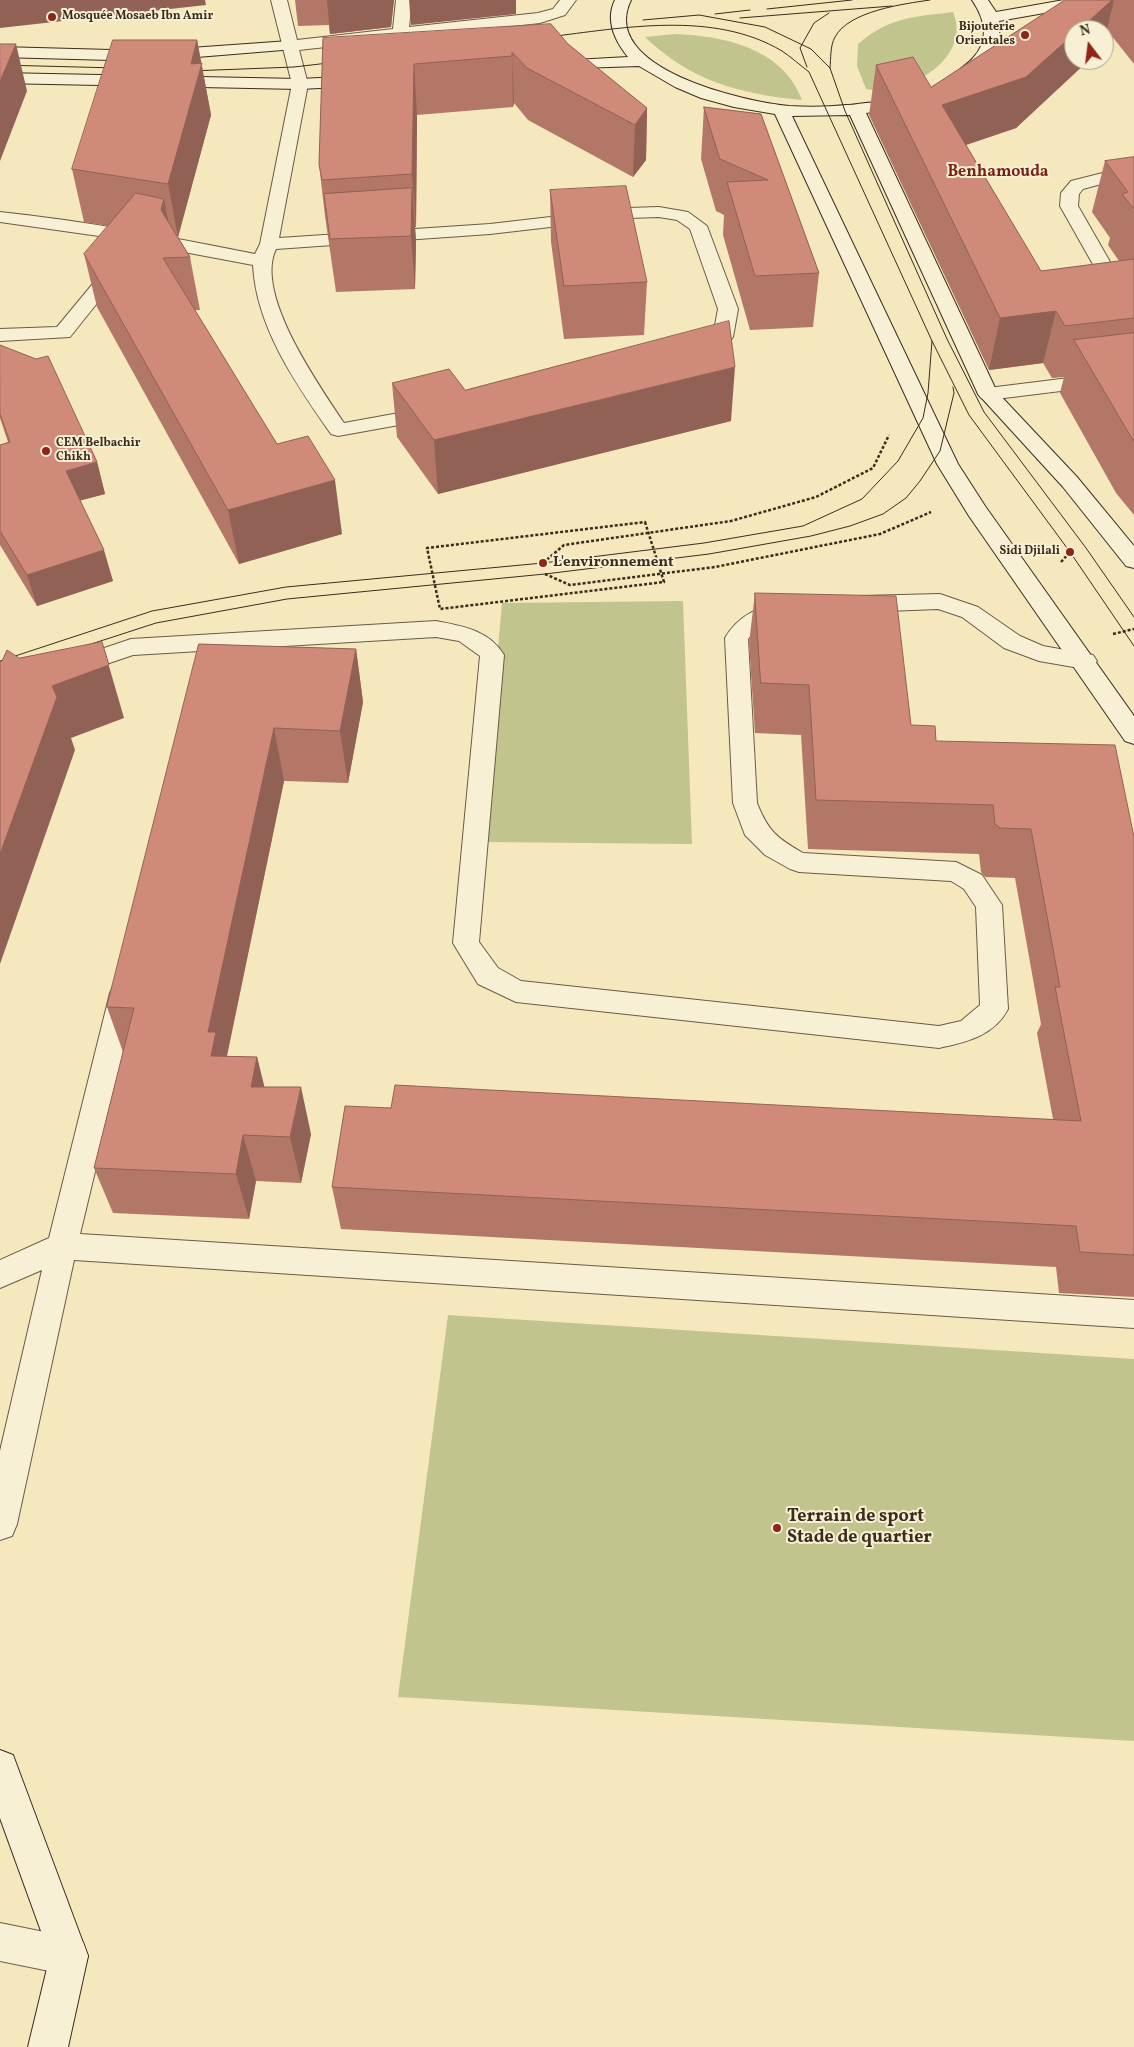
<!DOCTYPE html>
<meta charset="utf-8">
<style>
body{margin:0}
#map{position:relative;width:1134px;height:2047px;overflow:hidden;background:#f5e8bd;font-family:Vollkorn,serif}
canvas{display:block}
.north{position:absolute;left:1064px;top:20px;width:50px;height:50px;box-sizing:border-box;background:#f8f0d4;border:1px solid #aca28b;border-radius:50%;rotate:345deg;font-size:14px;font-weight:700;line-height:20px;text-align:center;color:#3b2c1e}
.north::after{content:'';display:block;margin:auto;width:18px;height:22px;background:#8f2418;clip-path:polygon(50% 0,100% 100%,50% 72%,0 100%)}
</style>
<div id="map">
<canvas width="1134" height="2047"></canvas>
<div class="north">N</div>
</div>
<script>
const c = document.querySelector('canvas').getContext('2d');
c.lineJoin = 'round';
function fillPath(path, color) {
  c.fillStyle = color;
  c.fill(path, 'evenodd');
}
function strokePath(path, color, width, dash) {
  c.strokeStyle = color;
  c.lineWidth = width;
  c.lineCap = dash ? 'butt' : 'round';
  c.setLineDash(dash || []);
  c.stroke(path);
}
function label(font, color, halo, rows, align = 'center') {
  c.font = font + ' Vollkorn,serif';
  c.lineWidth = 4;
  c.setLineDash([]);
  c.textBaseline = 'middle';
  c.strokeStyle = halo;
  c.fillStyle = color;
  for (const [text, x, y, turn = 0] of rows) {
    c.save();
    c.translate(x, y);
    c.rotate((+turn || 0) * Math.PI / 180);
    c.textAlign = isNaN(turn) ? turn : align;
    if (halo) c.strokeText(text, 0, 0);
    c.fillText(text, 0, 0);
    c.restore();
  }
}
const green = new Path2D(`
 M953,12C973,59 906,97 866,89L857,66L858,44C890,17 913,17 953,12Z
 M675,34C724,36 783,48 802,100C739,94 691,81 645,37Z
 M683,601L692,844L481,842L502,603Z
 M448,1315L1134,1359V1741L398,1697Z`);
const path = new Path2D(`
 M645,522L664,582L440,609L427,548Z
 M1061,562L1070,552
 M543,563L564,545L731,521L816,497L873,468L889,435
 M545,574L570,585L715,567L880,534L931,512
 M1113,634L1134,629`);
const street = new Path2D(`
 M271,0H287L297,40L393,29L396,0H412L409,27L538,13L553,9L560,0H576L565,15L540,23L299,50L308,84L279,238L490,224L628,208L659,207L688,212L707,226L738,309L733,337L716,359H702L699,355L713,336L718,309L690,229L677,220L659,217L628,218L490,234L276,249C254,294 319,385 344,423L432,407L439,409L442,413L439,417L432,419L338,436L331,434C296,384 256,327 253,265L99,236L0,222V212C86,221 170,237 255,254L260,244L292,84Z
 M1134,165V175L1083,189L1079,194L1078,206L1113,267L1126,276L1134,277V289L1113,284L1099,275L1060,206L1061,193L1071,181Z
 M117,261L124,263L126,267L70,337L0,341V329L57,327L110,263Z
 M1134,370V382L988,400L981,398L978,394L981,390L988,388Z
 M940,594L978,607L1020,636L1043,646L1093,655L1097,661L1093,667L1085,669L1039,661L1004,648L962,617L938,609L861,612L853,609L850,604L853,599L861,596Z
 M786,600L794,603L797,608C791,617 762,622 748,639L757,803C768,831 777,838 803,853L956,862L982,875L1002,905L1008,1009C994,1036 966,1042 939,1048L516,1002L478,984L453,943L480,656L459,641L436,637L133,655L0,700V683L131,639L436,621C462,626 489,630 504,655L479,942L498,968L521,981L939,1026L961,1021L980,1005L976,907L964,889L951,881L799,872L790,869L765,855L745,835L733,803L725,638C739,614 760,607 786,600Z
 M124,982L134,985L138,993L80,1234L1134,1300V1328L74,1260L17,1524L12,1536L0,1540V1451L42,1270L0,1288V1260L49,1238L110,993L114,985Z
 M0,1923L69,1937L83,1942L88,1956L83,1970L69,1975L0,1961Z`);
const secondary = new Path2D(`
 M615,0H631C597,69 746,102 789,106C808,107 827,107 846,105C857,105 869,101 880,103L882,107L880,111L866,113L997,392L1077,477L1134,546V568L1126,566L1063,487L978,394L850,115L792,116L958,464L985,506L1134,716V744L1125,741L969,516L937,464L775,114L734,107L701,98L675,87L639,66L550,69L548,66L556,61L628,57C615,41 605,20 615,0Z
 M972,0H988L996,12L1064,0H1114L1106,5L1061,10L999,21C1003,45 986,76 961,82L955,80L953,77C958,69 967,65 973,58C990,40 985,19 972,0Z
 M289,41L297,46L295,49L148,61L0,57V47L148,51Z
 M0,73L300,79L358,76L364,78L366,81L364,84L358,86L300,89L0,83Z
 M0,1750L13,1755L88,1956L68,2047H28L50,1956L0,1818Z`);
const tram = new Path2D(`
 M767,9L852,0
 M715,14L750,10
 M740,18L892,6
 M643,20L699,15L765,27L811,49L830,68L845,111L947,339L984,412L1086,548L1134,617
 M548,37C623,28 713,10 782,51C791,57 800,65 809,72L932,341L969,415L1070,552L1134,646
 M0,65L117,68
 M807,67L800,48L814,23L829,13
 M830,68C831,58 830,46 835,37C849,11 903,4 930,0
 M190,71L294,67L337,62
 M79,648L156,623L287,599L545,574L709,554L811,536L850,526L883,514L906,498L920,481L940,451L954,393L953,387
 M0,661L152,611L286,587L543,563L704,543L803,526L862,499L898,461L923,418L928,393L932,341`);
const wall = new Path2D(`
 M295,0H394L391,27L330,34L329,25L298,26Z
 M1065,0H1134V64L1107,30L1074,60H1089L1016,128L966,145L1041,271L1119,261L1108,245L1110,238L1092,212L1105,161L1134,157V515L1116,493L1060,393L1064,377L1052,378L1043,363L989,370L869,115L876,65L931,87Z
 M323,38L568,44L647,108L646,160L633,177L528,120L514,103L513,107L417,115L416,227H415L416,241L415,289L336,292L325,216L319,164Z
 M197,40L211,115L178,237L190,257L200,310H195L277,444L342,534L239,564L97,307L84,254L108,226L84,222L72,169Z
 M704,107L761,114L819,273L813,327L750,330L723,235L724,215L716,211L701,159Z
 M550,190L647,282L644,335L564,339L551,242Z
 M0,345L97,462L105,494L80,500L113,581L37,606L0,545V445L8,442L0,418Z
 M392,383L465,390L731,421L438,494L397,437Z
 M755,593L911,725L936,741L1134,837V1297L1059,1293L1056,1267L341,1229L332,1187L391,1108L1053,1119L1037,1033L1041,1024L1015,878L985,877L981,872L979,854L808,849L801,735L755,733L749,643Z
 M199,644L356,649L363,702L348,783L284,781L227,1056L257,1057L264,1087L311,1134L301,1183L256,1181L249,1219L113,1213L94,1168L123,1052L107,1007Z`);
const shadedWall = new Path2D(`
 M0,0H205L206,5L0,28Z
 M327,0H394L391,27L330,34Z
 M409,0H516V14L411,25Z
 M1112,0H1114L1104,42V30H1079Z
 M1074,34V60H1089L1016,128L933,156L942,105Z
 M197,40L211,115L178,237L168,184L191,64Z
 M16,44L27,91L0,161V81Z
 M512,52L514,103L513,107L512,56Z
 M414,64L417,115L416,227L412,174Z
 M647,108L646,160L633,177L635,125Z
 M412,188L416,241L415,289L411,236Z
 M164,199L174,252L161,210Z
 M1056,311L1043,363L989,370L1000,318Z
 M735,367L731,421L438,494L434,440Z
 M97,462L105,494L75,502L66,471Z
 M335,480L342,534L239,564L228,510Z
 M104,550L113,581L37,606L27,575Z
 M102,642L124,718L71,738L75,750L0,964V854L52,686Z
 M356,649L363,702L348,783L340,731Z
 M274,728L284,781L225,1064L211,1056L208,1032Z
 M257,1057L269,1105L251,1087Z
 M301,1087L311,1134L301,1183L290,1137Z
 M243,1135L256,1181L249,1219L236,1174Z`);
const building = new Path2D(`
 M1065,0H1112L1079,30H1074V34L1026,77L942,105L1041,271L1134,259V318L1065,326L1056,311L1000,318L876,65L913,57L931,87Z
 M551,24L568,44L647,108L635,125L527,68L512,52V56L414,64L412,174L322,180L319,164L323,38Z
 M113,40H197L191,64L202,63L168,184L72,169Z
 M0,44H16L0,81Z
 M704,107L761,114L819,273L755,276L727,182L768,180L720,159Z
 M1134,157V209L1122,194L1128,192L1105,161Z
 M626,186L647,282L564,286L550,190Z
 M412,188L411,236L330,239L324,194Z
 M136,193L164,199L161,210L190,257L163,258L277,444L308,436L335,480L228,510L84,254Z
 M729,321L735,367L434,440L392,383L449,369L465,390Z
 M1134,333V442L1074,340Z
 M0,345L36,359L48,356L97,462L66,471L104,550L27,575L0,531V445L10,442L0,414Z
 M755,593L896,596L911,725L935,726L936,741L1115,745L1134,837V1255L1080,1252L1076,1226L332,1187L345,1106L391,1108L395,1085L1081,1121L1055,987H1060L1031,829L1000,828L995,824L993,805L816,800L809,685L761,683Z
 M102,642L109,665L52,686L57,697L0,854V662L2,661L7,650L19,658Z
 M199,644L356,649L340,731L274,728L208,1032H216L211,1056L257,1057L251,1087H301L290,1137L243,1135L236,1174L94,1168L134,1008L107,1007Z`);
const markers = [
 [52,17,5,"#8f2418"],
 [1025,35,5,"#8f2418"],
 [46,451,5,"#8f2418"],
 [1070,552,5,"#8f2418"],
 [543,563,5,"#8f2418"],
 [777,1528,5,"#8f2418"]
];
const farPoinames = [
 ["Mosquée Mosaeb Ibn Amir",62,17],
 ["Bijouterie",1015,28,"right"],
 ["Orientales",1015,42,"right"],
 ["CEM Belbachir",56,444],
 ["Chikh",56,458],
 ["Sidi Djilali",1060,552,"right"]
];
const poiNames = [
 ["L'environnement",553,563]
];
const farDistrictnames = [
 ["Benhamouda",998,173]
];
const nearPoinames = [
 ["Terrain de sport",787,1518],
 ["Stade de quartier",787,1539]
];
fillPath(green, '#c2c48d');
strokePath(street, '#6a5b46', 2);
strokePath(secondary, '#3b2c1e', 2);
strokePath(path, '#3b2c1e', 2.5, [3, 2]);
fillPath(street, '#f8f0d4');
fillPath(secondary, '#f8f0d4');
strokePath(tram, '#3b2c1e', 1);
fillPath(wall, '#b37768');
fillPath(shadedWall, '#926155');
fillPath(building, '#d08a79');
strokePath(building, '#926155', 1);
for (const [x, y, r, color] of markers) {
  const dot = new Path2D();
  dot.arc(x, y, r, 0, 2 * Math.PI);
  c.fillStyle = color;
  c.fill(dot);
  strokePath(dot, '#f8f0d4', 2);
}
label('bold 12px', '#3b2c1e', '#f8f0d4', farPoinames, 'left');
label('bold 15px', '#3b2c1e', '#f8f0d4', poiNames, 'left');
label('bold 16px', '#7a1f14', '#f8f0d4', farDistrictnames);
label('bold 18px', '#3b2c1e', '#f8f0d4', nearPoinames, 'left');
</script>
